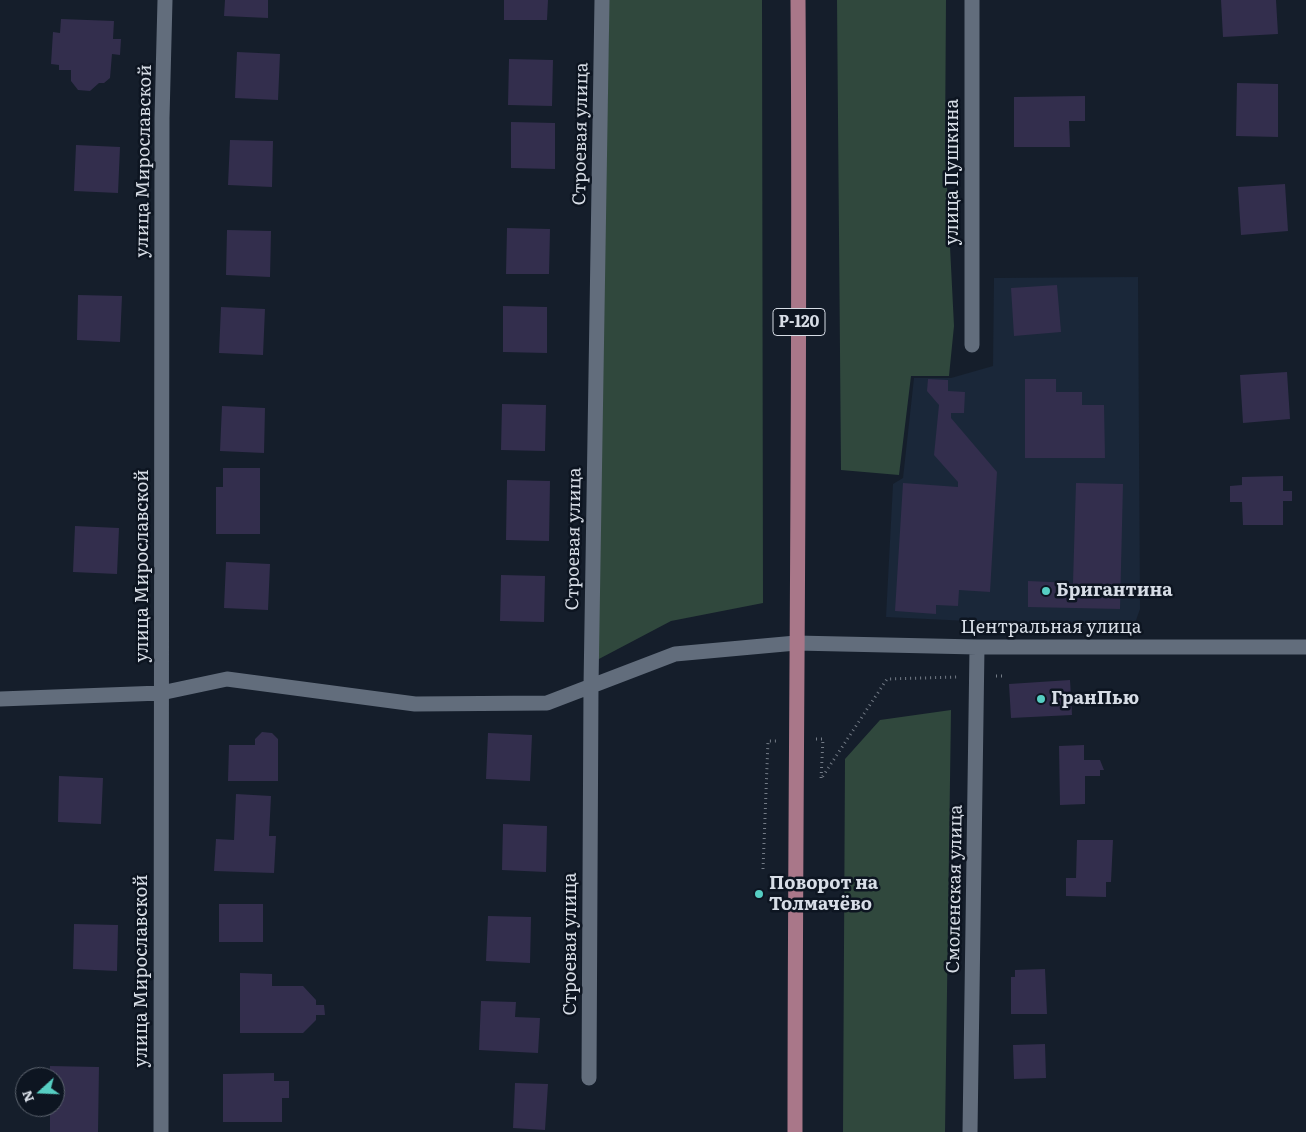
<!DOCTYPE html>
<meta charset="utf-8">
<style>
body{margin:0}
#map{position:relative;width:1306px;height:1132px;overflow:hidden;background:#151e2b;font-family:Literata,serif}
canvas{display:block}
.north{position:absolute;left:15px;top:1067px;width:50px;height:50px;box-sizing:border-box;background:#0d1521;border:1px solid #5e6570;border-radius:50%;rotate:250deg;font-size:14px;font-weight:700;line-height:20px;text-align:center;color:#d7dde6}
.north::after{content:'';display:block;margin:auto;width:18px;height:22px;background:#56cec3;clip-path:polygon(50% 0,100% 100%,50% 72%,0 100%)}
</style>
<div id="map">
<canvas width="1306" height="1132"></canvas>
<div class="north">N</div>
</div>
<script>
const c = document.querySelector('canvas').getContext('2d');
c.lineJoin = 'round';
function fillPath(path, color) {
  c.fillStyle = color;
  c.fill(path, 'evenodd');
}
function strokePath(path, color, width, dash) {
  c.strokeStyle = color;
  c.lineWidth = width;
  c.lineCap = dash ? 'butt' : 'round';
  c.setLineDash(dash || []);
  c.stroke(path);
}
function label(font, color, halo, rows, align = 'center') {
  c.font = font + ' Literata,serif';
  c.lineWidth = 5;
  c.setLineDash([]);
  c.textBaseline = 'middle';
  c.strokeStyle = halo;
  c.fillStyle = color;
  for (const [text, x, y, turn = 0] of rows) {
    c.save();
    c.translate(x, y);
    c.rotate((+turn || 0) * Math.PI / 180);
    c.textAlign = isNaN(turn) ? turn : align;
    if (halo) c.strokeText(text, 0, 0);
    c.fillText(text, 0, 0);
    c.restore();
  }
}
const built = new Path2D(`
 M1138,277L1140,609L1133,629L886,617L893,484L903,478L914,378H951L993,366L994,278Z`);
const green = new Path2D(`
 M609,0H762L763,603L671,621L597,660Z
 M837,0H946L945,147L954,326L949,376H911L899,475L841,470Z
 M951,710L945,1132H843L845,759L880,720Z`);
const building = new Path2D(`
 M225,0H268V18L224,16Z
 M504,0H548L547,20H504Z
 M1221,0H1276L1278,34L1223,37Z
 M61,19L114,21L113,39H121L120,55L112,54L110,78L104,83H99L90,91L78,90L71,81V70H59V65L51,64L53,32L60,33Z
 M237,52L280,54L278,100L235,98Z
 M509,59L553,60L552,106L508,105Z
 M1237,83L1278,84V137L1236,136Z
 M1085,96V121H1069L1070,147H1014V97Z
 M511,122L555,123V169L511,168Z
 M230,140L273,141L272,187L228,185Z
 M76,145L120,147L118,193L74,191Z
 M1285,184L1288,231L1241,235L1238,187Z
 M507,228L550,229L549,274H506Z
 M227,230L271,231L270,277L226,275Z
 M1057,285L1061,332L1014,336L1011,288Z
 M78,295L122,296L120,342L77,340Z
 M503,306L547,307V353L503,352Z
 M221,307L265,309L263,355L219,353Z
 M1287,372L1290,419L1243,423L1240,375Z
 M928,379L948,380V391L965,392L964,413H951V418L997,472L990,592L959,590L958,606L936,605V614L895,611L903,483L958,487V482L934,455L939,405L927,391Z
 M1025,379H1056V392H1082V405H1104L1105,458H1025Z
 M502,404L546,405L545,451L501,450Z
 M222,406L265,408L264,453L220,451Z
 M223,468H260V534H216V487H223Z
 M1283,476V491H1292V501H1283V525H1243L1242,502H1230V486L1242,485V477Z
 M507,480L550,481L549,541L506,540Z
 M1076,483L1123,484L1120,609L1028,607V581L1073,583Z
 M75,526L119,528L117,574L73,572Z
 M226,562L270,564L268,610L224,608Z
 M501,575L545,576L544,622L500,621Z
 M1070,680L1072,715L1011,718L1009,684Z
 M262,732L272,733L278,739V781H228L229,745H255V739Z
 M488,733L532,735L530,781L486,779Z
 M1084,745V760H1100L1104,770H1100V776H1085V804L1060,805L1059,746Z
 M59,776L103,778L101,824L58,822Z
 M236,794L271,796L269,836H276L274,873L214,871L216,839L234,840Z
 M503,824L547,826L546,872L502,870Z
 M1077,840H1113L1111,882H1106V897L1066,896V878H1076Z
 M219,904H263V942H219Z
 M488,916L531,917L530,963L486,961Z
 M74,924L118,925L117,971L73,969Z
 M1045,969L1047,1014H1011V977H1015V970Z
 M240,973L272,974V986H303L316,1000V1005H324L325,1015H316V1020L303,1033H240Z
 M481,1001L516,1002L515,1017L540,1018L538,1053L479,1050Z
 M1045,1044L1046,1078L1014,1079L1013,1045Z
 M50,1066L99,1067L98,1132H50V1107H55V1077H50Z
 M274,1073V1081H289V1098H282V1122H223V1074Z
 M515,1083L548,1084L545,1130L513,1128Z`);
const path = new Path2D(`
 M996,676H1006
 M816,739H823L821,779L887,679L957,677
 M763,869L768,741H777`);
const minor = new Path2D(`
 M972,345V0
 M0,699L161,693L227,679L415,704L547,703L675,654L796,643L977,647H1306
 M589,1078L591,686L602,0
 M161,1132L162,118L165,0
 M970,1132L977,647`);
const major = new Path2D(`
 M795,1132C795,755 801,377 798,0`);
const markers = [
 [1046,591,5,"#56cec3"],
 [1041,699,5,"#56cec3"],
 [759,894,5,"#56cec3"]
];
const shields = [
 [799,322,52]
];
const shieldNames = [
 ["Р-120",799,322]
];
const streetNames = [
 ["Строевая улица",581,134,-89],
 ["улица Мирославской",144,161,-89],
 ["улица Пушкина",953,172,-90],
 ["Строевая улица",574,539,-89],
 ["улица Мирославской",143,566,-90],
 ["Центральная улица",1051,628],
 ["Смоленская улица",955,889,-89],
 ["Строевая улица",571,944,-90],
 ["улица Мирославской",142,971,-90]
];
const poiNames = [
 ["Бригантина",1056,591],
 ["ГранПью",1051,699],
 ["Поворот на",769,884],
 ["Толмачёво",769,905]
];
fillPath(built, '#1a2739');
fillPath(green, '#30483d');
fillPath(building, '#332e4d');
strokePath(path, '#747c87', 3, [1, 4]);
strokePath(minor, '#626d7c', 15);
strokePath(major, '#a97789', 15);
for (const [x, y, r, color] of markers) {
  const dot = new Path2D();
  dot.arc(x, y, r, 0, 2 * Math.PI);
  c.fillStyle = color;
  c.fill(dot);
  strokePath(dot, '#0d1521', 2);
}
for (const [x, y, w] of shields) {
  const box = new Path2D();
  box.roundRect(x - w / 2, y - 13.5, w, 27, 4);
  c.fillStyle = '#0d1521';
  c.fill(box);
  strokePath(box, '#d7dde6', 1);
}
label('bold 16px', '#d7dde6', null, shieldNames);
label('18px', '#d7dde6', '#0d1521', streetNames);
label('bold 18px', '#d7dde6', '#0d1521', poiNames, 'left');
</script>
